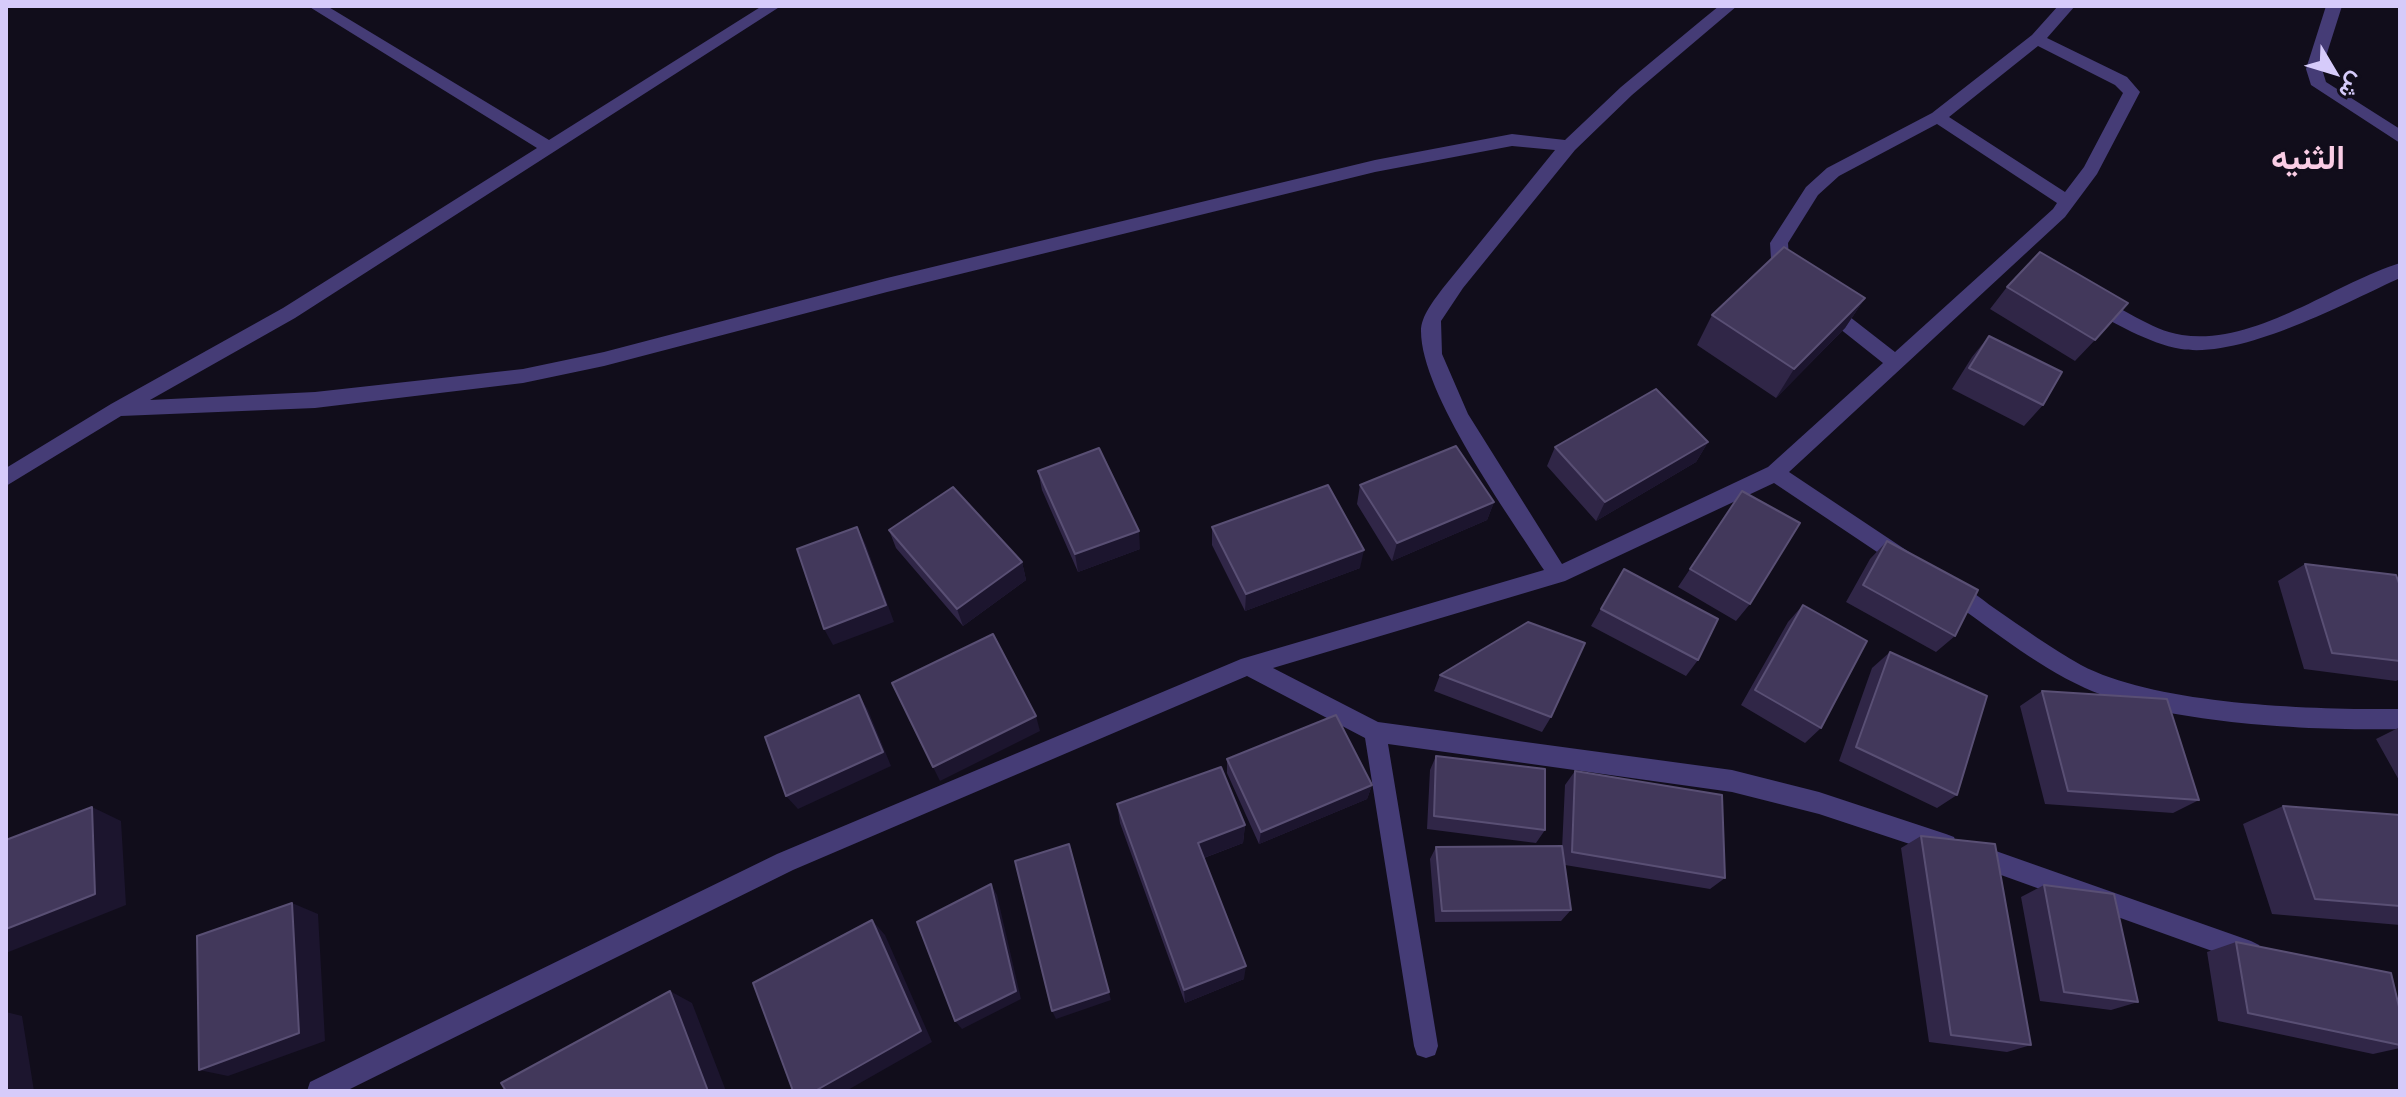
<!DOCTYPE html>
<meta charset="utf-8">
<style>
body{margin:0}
#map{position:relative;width:2406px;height:1097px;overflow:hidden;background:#110d1b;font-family:"Exo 2",Vazirmatn,sans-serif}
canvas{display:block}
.frame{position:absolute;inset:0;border:8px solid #d6cbfa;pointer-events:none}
.north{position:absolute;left:2294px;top:32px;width:80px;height:80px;-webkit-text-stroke:6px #110d1b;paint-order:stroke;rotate:128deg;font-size:22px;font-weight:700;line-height:32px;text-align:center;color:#d6cbfa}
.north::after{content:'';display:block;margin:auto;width:28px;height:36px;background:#d6cbfa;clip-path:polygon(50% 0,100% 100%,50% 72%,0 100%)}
</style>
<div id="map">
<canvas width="2406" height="1097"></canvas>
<div class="frame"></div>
<div class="north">ش</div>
</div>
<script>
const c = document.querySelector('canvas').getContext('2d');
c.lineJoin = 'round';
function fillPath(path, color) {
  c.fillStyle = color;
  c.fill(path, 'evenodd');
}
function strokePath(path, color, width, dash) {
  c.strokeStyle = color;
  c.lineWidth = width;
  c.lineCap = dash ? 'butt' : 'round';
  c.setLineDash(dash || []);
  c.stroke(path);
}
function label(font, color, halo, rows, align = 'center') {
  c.font = font + ' "Exo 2",Vazirmatn,sans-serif';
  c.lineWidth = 6;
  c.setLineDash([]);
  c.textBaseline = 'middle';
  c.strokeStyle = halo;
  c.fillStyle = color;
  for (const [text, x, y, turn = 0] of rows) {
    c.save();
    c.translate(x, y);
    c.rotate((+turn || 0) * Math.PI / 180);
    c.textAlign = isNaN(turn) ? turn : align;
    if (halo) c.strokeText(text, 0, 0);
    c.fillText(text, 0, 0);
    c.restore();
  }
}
const street = new Path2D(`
 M308,6H327L549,140L762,6H781L295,318L150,400L315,392L523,369L604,352L887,278L1375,160L1512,134L1565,140L1621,87L1703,19L1719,6H1737L1632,95L1575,150L1463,288L1441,321L1442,354L1468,414L1562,564L1768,467L1883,363L1820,313L1817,308L1820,303H1832L1895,352L2053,209L2057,203L1937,124L1839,176L1818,195L1788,243L1789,259L1799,277L1796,282H1784L1771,259L1770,243L1806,187L1827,168L1932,113L2032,35L2058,6H2075L2047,38L2127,77L2140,92L2097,174L2065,217L1789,472L1912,554L1915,560L1912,566L1905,569L1898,566L1774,483L1565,581L1273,668L1378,722L1732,770L1819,792L1946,834L1954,837L1957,845L1954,853L1946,856L1819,814L1732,792L1388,744L1438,1046L1435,1055L1426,1058L1417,1055L1414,1046L1365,738L1247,676L793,870L346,1091H307L310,1082L777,854L1241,659L1544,570C1509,515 1421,394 1421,331C1421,316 1434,300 1443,288L1555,150L1512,146L1375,172L887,292L604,366L523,383L315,408L121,416L6,486V468L111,404L283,308L537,148ZM2038,46L2115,85L2123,93L2084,167L2065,192L1949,117Z
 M2326,6H2342L2322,69L2326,82L2400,129V143L2311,85L2306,69Z
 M2400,263V278C2345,303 2242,359 2181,349C2147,343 2116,323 2086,308L2083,303L2092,296C2123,306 2149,330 2182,335C2255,346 2333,284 2400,263Z
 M1948,579C1965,585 1980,598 1994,608C2023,628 2051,648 2081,665C2156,705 2314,710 2400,709V729C2312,731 2164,724 2085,688C2033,664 1988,626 1941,594L1938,588L1941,582Z
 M1976,844L2251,941L2259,945L2263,953L2259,961L2251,965L1976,866L1968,863L1965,855L1968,847Z`);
const wall = new Path2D(`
 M2007,287L2095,340L2075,361L1990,309Z
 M1865,298L1845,328L1776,398L1697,345L1712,315Z
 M1989,336L2043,405L2024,426L1952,389L1972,357Z
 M1708,442L1696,462L1596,521L1547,466L1555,447Z
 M1038,471L1140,549L1078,572L1042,490Z
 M1360,485L1494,502L1487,520L1392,561L1357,504Z
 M1742,491L1750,604L1736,621L1678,587Z
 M1212,527L1360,568L1245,611L1212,545Z
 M889,530L1022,562L1026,580L963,626L896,548Z
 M1887,541L1955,636L1936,652L1846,602L1870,559Z
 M2305,564L2397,579L2400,577V679L2396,681L2304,669L2278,581Z
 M1624,569L1698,660L1686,676L1591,626Z
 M1803,605L1821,728L1805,743L1741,705L1788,622Z
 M1890,652L1957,795L1937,808L1839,761L1872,668Z
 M1440,675L1551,717L1542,732L1434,691Z
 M2042,691L2199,800L2173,813L2045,804L2020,706Z
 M2400,727V782L2376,739Z
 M1436,756L1545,830L1536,843L1427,829L1430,770Z
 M1227,759L1372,785L1367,799L1259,844L1227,773Z
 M1575,771L1725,878L1710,889L1565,865L1571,910L1561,921L1435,922L1430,859L1436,847L1562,849L1565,785Z
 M1117,804L1245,825L1243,843L1204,858L1244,979L1185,1003L1120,823Z
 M2283,806L2400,815V925L2272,914L2243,824Z
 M1921,836L2031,1045L2007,1052L1929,1042L1901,848Z
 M2044,885L2138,1002L2111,1010L2040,1001L2021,897Z
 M2236,942L2400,1011V1048L2373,1054L2218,1021L2207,952Z`);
const shadedWall = new Path2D(`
 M1865,298L1845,328L1776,398L1794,369Z
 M1708,442L1696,462L1596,521L1605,502Z
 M1494,502L1487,520L1392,561L1397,543Z
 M857,527L866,545L894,622L833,645L824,629Z
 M1139,531L1140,549L1078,572L1075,554Z
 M1364,550L1360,568L1245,611L1246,594Z
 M1022,562L1026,580L963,626L957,609Z
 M859,695L868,710L891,766L798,809L786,796Z
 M1036,716L1040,731L940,781L933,767Z
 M1372,785L1367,799L1259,844L1261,832Z
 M92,807L121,821L126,905L6,953V929Z
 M1245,825L1243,843L1198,860V843Z
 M1069,844L1111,1000L1056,1019L1052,1011Z
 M991,884L997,895L1021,999L962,1029L955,1021Z
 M292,903L318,914L325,1041L228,1076L199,1070Z
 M872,920L885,935L932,1042L846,1091H815Z
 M1246,966L1244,979L1185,1003L1184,990Z
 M670,991L692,1003L726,1091H708Z
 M6,1012L22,1016L34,1091H6Z`);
const building = new Path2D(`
 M1784,247L1865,298L1794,369L1712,315Z
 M2040,252L2128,303L2095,340L2007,287Z
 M1989,336L2062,372L2043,405L1969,368Z
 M1656,389L1708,442L1605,502L1555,447Z
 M1456,446L1494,502L1397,543L1360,485Z
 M1099,448L1139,531L1075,554L1038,471Z
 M1328,485L1364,550L1246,594L1212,527Z
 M953,487L1022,562L957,609L889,530Z
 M1742,491L1800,523L1750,604L1690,569Z
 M857,527L886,605L824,629L797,549Z
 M1887,541L1978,590L1955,636L1863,585Z
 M2305,564L2396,575L2400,586V661L2332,653Z
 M1624,569L1718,619L1698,660L1601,609Z
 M1803,605L1867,641L1821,728L1755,690Z
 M1528,622L1585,643L1551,717L1440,675Z
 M993,634L1036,716L933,767L892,683Z
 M1890,652L1987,696L1957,795L1856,747Z
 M2042,691L2167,699L2199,800L2068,791Z
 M859,695L883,752L786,796L765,737Z
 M1336,715L1372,785L1261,832L1227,759Z
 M1436,756L1545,769V830L1434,816Z
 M1221,767L1245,825L1198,843L1246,966L1184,990L1117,804Z
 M1575,771L1722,795L1725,878L1572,852Z
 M2283,806L2400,815V906L2315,899Z
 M92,807L95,894L6,929V840Z
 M1921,836L1995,844L2031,1045L1951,1035Z
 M1069,844L1109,992L1052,1011L1015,861Z
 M1562,846L1571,910L1442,911L1436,847Z
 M991,884L1016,991L955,1021L917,922Z
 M2044,885L2114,894L2138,1002L2064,992Z
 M292,903L299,1033L199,1070L197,936Z
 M872,920L921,1031L815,1091H793L753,983Z
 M2236,942L2391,973L2400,1011V1045L2248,1013Z
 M670,991L708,1091H506L501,1083Z`);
const quarterNames = [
 ["الثنيه",2308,158]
];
fillPath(street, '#453c76');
fillPath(wall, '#302647');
fillPath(shadedWall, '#1c152e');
fillPath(building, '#42385b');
strokePath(building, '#594f74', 2);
label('bold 34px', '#facde5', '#110d1b', quarterNames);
</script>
